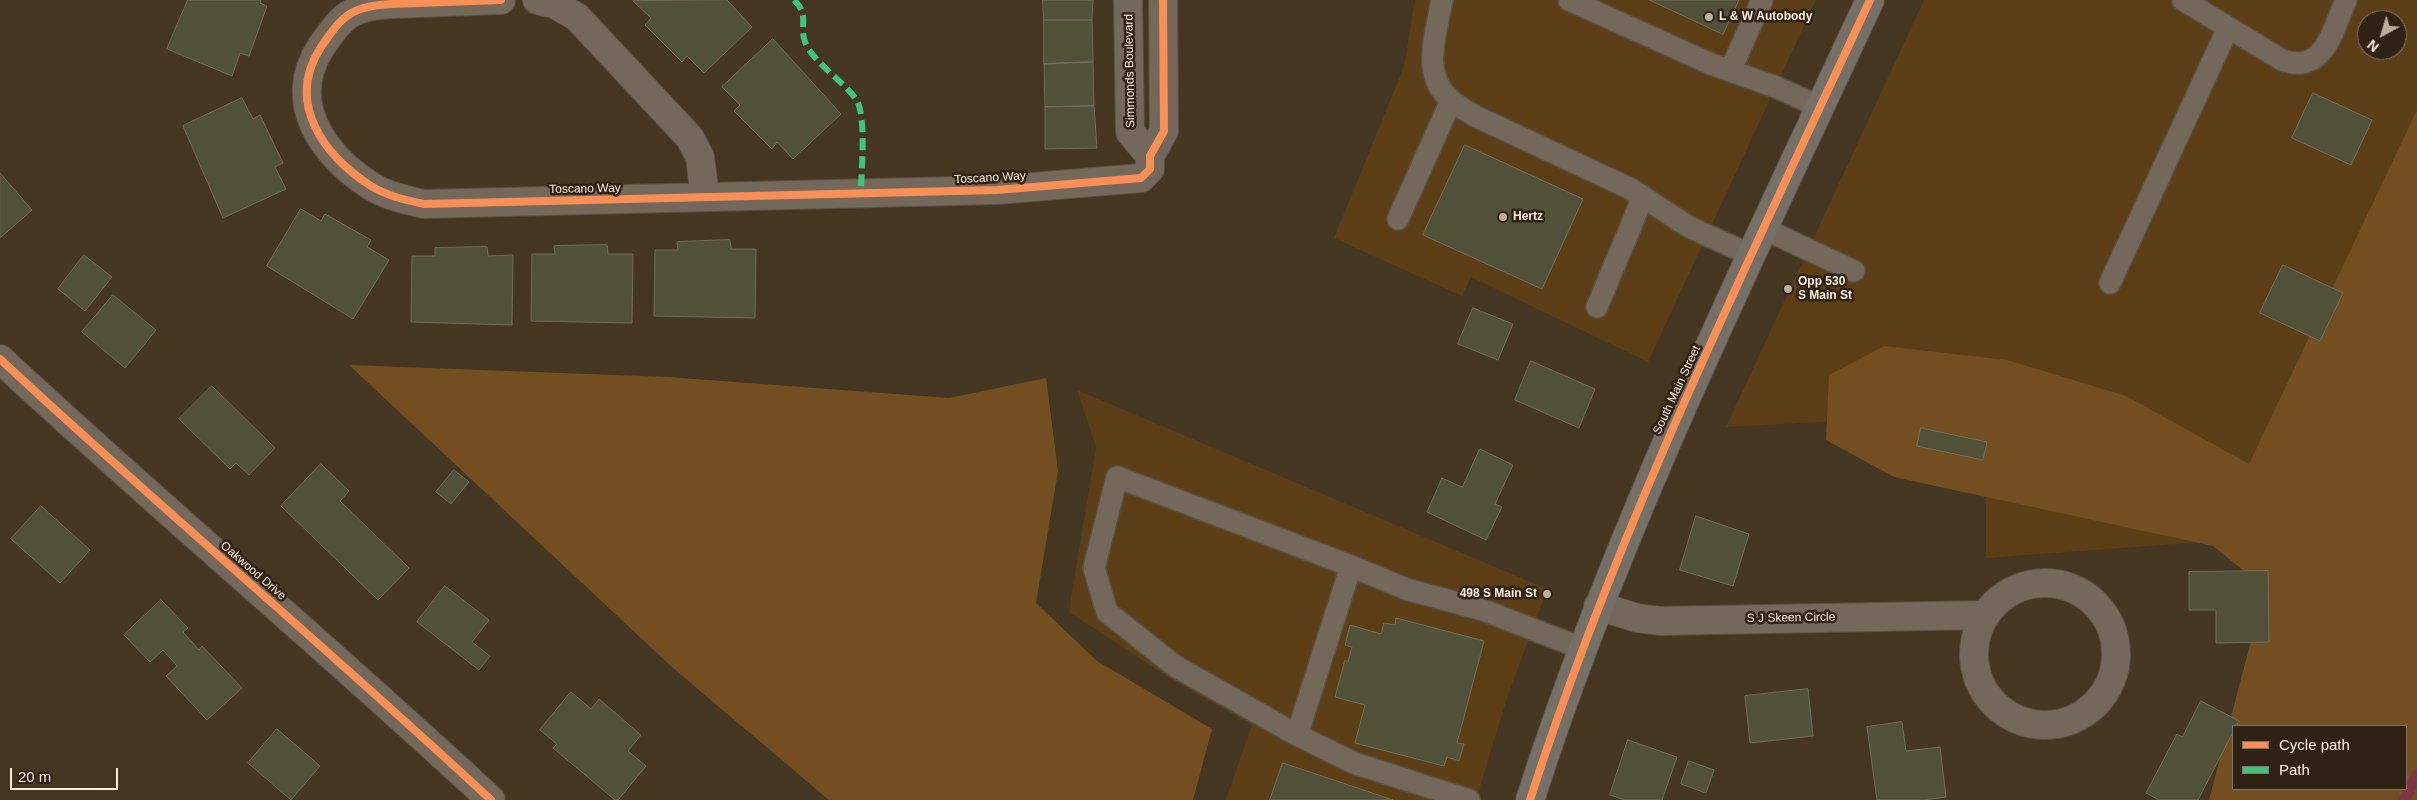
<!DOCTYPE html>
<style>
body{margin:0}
#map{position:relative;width:2417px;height:800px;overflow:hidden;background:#453622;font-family:Helvetica,sans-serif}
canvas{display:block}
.legend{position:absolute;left:2232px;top:725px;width:175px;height:65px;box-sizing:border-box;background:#2f2214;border:1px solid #817465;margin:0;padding:6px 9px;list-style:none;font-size:15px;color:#fdefdf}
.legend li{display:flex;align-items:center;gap:10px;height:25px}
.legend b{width:25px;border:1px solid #817465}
.north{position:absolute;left:2357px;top:10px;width:50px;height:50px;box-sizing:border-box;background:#2f2214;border:1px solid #817465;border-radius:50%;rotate:219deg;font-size:14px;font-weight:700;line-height:20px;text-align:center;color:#fdefdf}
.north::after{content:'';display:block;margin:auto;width:18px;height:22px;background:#bdae9d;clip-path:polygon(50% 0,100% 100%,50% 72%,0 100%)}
.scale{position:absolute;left:10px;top:768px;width:108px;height:22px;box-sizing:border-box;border:2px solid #fdefdf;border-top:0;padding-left:6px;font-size:15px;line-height:18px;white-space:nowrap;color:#fdefdf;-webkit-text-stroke:4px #2f2214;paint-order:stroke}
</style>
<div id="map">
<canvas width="2417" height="800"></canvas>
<ul class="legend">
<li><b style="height:6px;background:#f78f57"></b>Cycle path</li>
<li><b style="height:6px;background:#40c37c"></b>Path</li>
</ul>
<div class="north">N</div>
<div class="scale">20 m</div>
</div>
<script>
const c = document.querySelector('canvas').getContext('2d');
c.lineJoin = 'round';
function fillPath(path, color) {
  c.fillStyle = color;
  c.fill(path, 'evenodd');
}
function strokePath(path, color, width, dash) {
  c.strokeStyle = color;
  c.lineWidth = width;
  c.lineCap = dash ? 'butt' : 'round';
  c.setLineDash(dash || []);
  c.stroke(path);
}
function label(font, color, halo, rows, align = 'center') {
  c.font = font + ' Helvetica,sans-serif';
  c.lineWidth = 5;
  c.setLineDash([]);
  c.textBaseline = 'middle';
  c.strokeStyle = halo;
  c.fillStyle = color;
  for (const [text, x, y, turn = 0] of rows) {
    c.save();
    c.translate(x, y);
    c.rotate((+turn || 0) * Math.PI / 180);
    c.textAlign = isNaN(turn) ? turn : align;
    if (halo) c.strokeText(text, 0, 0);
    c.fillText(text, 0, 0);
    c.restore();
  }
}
const built = new Path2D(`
 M1415,0H1816L1648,362L1471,277L1462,296L1334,238L1404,67Z
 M1924,0H2417V526L1986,558V413L1726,427ZM2367,20H2397V50H2367Z
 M1077,390L1547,589L1507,698L1476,800H1226L1252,725L1173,680L1069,612L1096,447Z`);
const green = new Path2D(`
 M2417,110V800H2209L2265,588L2213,546L1894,477L1826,440L1829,375L1884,346L2007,360L2126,396L2249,464ZM2233,726H2406V789H2233Z
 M349,365L668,377L949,398L1046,378L1058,471L1036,603L1097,661L1212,729L1193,800H829L673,668Z`);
const stream = new Path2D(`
 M2404,800L2417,775`);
const building = new Path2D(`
 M188,0H261L260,3L267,6L249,56L240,53L232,76L167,49Z
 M727,0L752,27L704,73L687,56L682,62L645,25L651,18L633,1Z
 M1043,0H1093L1092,20H1044Z
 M1650,0H1739L1723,34Z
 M1044,20H1092L1093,62L1044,64Z
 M773,39L841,114L793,159L777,142L772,149L734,111L740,105L722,87Z
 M1093,62L1094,106L1045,107L1044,64Z
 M2313,93L2372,120L2351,165L2292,138Z
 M242,98L253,119L260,115L283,163L275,167L286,189L223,218L183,126Z
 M1094,106L1097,148L1045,149V107Z
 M1465,145L1583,199L1542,289L1423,235Z
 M0,173L32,210L0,238Z
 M301,209L321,221L325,214L371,240L367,247L389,260L353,319L267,266Z
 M730,240L731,249H756L755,318L654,316L655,250H678L677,242Z
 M607,245L608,254H633L632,323L531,321L532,254H555L554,246Z
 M487,247L488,256L513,255L512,325L411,322L412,256H435V248Z
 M84,255L112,277L85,311L58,289Z
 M2283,265L2343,293L2320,341L2260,313Z
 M113,295L156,330L125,368L82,332Z
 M1473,308L1513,324L1498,360L1458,344Z
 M1531,361L1595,389L1579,428L1515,400Z
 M212,386L275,448L249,475L236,463L230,469L179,419Z
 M1921,428L1987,442L1983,460L1917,446Z
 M1480,449L1513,465L1495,504L1502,507L1486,540L1427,512L1442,478L1462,487Z
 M321,464L349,491L340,501L409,568L378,600L281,506Z
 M454,470L469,482L451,504L436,492Z
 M41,506L90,550L60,583L11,539Z
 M1696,516L1749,534L1733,586L1680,570Z
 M2268,571L2269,642L2216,643V610H2189V572Z
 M445,586L489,620L472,642L490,656L479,670L417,622Z
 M161,600L188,628L183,632L199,650L202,646L242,688L207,720L166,676L177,666L163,650L150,662L124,635Z
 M1396,618L1484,641L1457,743L1464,744L1459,761L1447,757L1444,766L1355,743L1365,705L1335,697L1345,660L1348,662L1352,647L1345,645L1350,625L1381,634L1384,623L1395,625Z
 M1808,689L1813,736L1750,743L1745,696Z
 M571,692L591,709L599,699L641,735L628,751L646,766L618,800H615L553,748L557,744L540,730Z
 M2201,701L2239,721L2236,726H2233V732L2198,800H2159L2146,793L2177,734L2182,737Z
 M1902,722L1906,751L1940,747L1946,797L1924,800H1877L1867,727Z
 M277,729L320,766L291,800L248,763Z
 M1628,740L1677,757L1662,800H1625L1610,795Z
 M1689,761L1714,770L1706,793L1681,784Z
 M1283,763L1393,800H1270Z`);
const service = new Path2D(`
 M1442,0C1436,34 1420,76 1452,101C1459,107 1467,111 1475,116L1631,189L1689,227L1751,255
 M1569,0L1711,64L1776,87L1820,107
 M2183,0L2282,60C2324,75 2333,30 2346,0
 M1730,71L1762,0
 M1398,219L1451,101
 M1764,229L1854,271
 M2110,283L2228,28
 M1597,307L1643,197
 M1297,735L1175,666L1107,612L1094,568L1117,477L1351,566
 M1469,800L1354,763L1297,735L1351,566L1406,589L1483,610L1581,648`);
const minor = new Path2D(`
 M501,0C473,1 445,2 418,3C398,4 377,3 358,10C341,16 331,33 321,47C285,102 323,155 371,186C387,196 406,200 424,204L997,190L1141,178L1150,169V156L1164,131L1163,0
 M537,0L554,4L577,17L690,138L700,157L705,197
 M1128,0L1130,132L1150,156
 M0,359C161,509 330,650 491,800
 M1974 654a71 71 0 1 1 142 0a71 71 0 1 1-142 0Z
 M1598,606L1637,618L1660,621L1985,615`);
const primary = new Path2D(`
 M1530,800C1619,523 1748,263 1870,0`);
const quiet = new Path2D(`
 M794,0C810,15 799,25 805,42C812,61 844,82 856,99C867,115 861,172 861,193`);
const cycleway = new Path2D(`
 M501,0C473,1 445,2 418,3C398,4 377,3 358,10C341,16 331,33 321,47C285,102 323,155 371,186C387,196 406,200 424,204L997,190L1141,178L1150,169V156L1164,131L1163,0
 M0,359C161,509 330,650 491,800
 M1530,800C1619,523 1748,263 1870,0`);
const markers = [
 [1709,17,5,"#bdae9d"],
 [1503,217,5,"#bdae9d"],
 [1788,289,5,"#bdae9d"],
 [1547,594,5,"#bdae9d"]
];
const poiNames = [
 ["L & W Autobody",1719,17],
 ["Hertz",1513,217],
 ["Opp 530",1798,282],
 ["S Main St",1798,296],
 ["498 S Main St",1537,594,"right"]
];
const streetNames = [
 ["Simmonds Boulevard",1130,71,-91],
 ["Toscano Way",990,178,-3],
 ["Toscano Way",585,189,-1],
 ["South Main Street",1677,390,-65],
 ["Oakwood Drive",253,571,41],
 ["S J Skeen Circle",1791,618,-1]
];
fillPath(built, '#5c3e16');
fillPath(green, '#734e20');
strokePath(stream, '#7d3543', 11);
fillPath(building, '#515039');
strokePath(building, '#716e5d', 1);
strokePath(service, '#5b5142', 24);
strokePath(minor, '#5b5142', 30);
strokePath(primary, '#5b5142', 30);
strokePath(service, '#74685b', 21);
strokePath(minor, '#74685b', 28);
strokePath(primary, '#766f66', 28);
strokePath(quiet, '#40c37c', 6, [12, 6]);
strokePath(cycleway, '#f78f57', 8);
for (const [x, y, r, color] of markers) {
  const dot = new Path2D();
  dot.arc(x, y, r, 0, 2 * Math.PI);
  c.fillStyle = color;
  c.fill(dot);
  strokePath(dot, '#2f2214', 2);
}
label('bold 12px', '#fdefdf', '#2f2214', poiNames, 'left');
label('12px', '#fdefdf', '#2f2214', streetNames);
</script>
